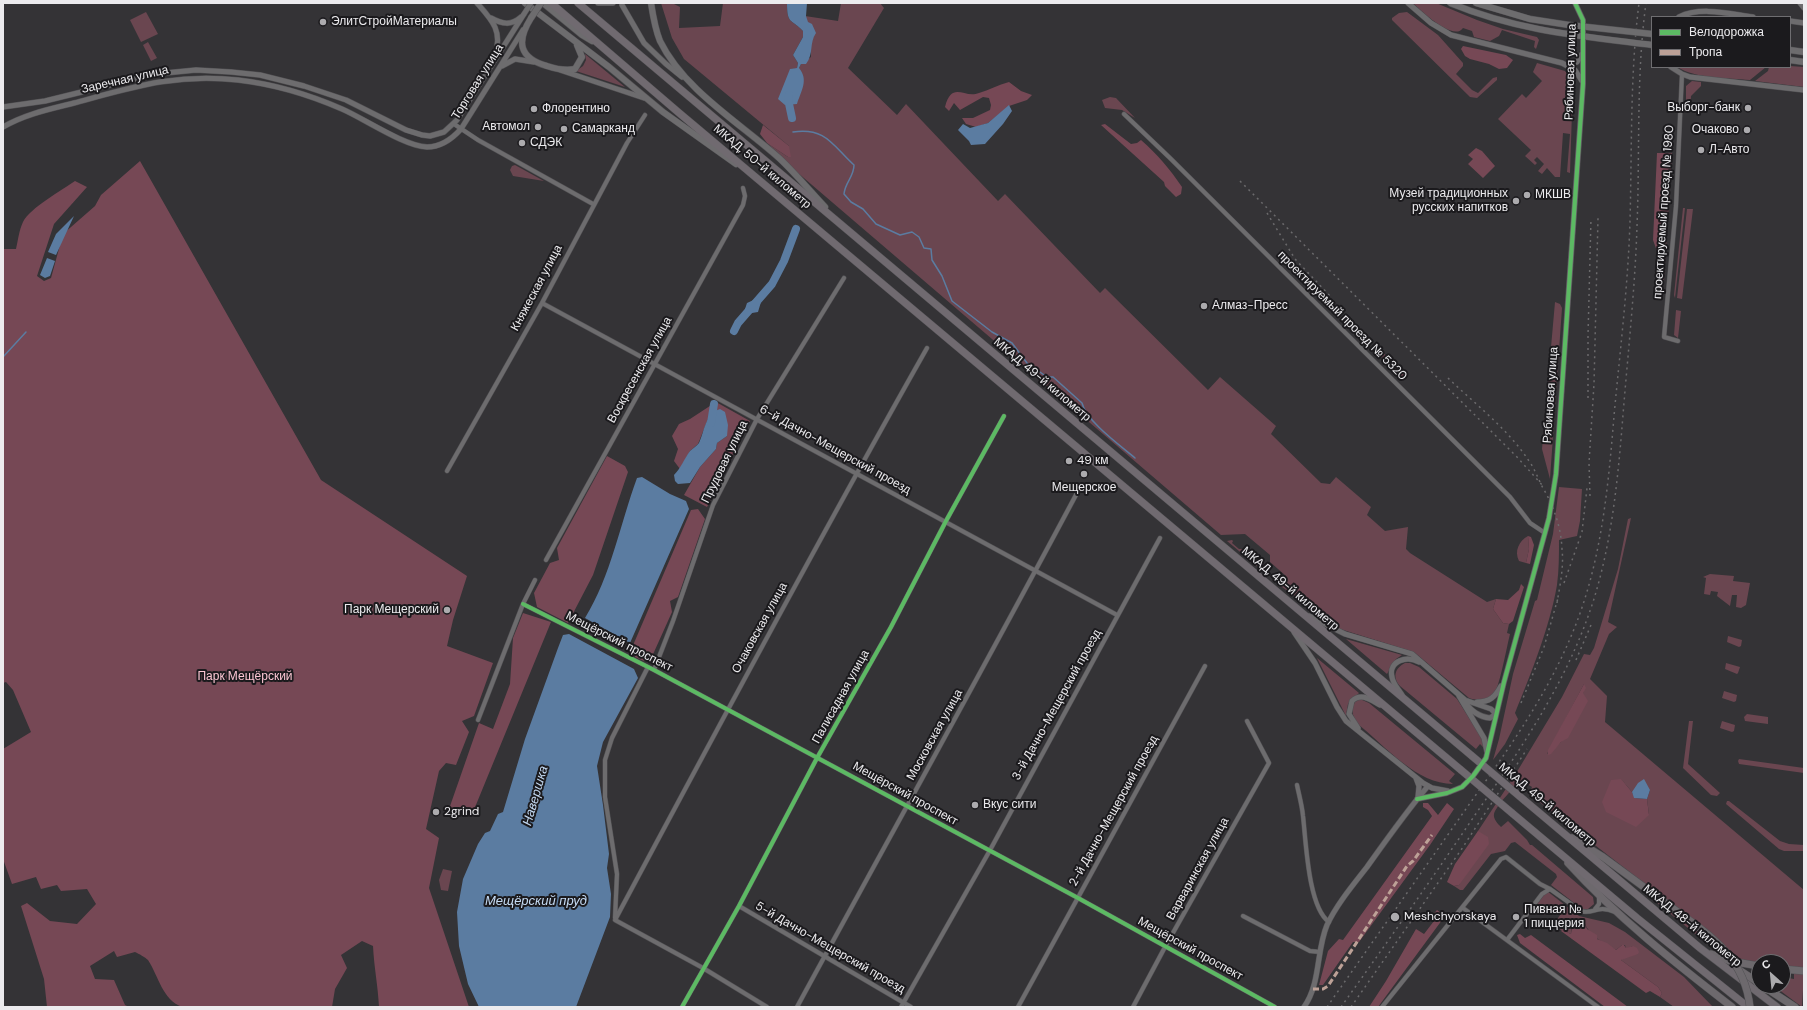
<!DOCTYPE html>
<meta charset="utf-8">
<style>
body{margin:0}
#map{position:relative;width:1807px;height:1010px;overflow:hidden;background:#343336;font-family:"DM Sans",sans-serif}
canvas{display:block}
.frame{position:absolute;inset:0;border:4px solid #ecebee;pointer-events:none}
.legend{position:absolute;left:1651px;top:16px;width:140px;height:52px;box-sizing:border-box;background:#1b1a1d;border:1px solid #6f6e71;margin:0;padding:5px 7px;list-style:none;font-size:12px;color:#ecebee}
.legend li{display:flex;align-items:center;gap:8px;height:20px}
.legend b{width:20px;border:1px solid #6f6e71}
.north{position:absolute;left:1751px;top:954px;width:40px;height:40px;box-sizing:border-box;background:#1b1a1d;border:1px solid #6f6e71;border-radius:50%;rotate:333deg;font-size:11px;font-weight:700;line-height:16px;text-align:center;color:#ecebee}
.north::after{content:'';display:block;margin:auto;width:14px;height:18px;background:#acabae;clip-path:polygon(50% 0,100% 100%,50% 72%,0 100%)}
</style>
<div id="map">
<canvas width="1807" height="1010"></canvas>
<div class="frame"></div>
<ul class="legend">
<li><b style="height:5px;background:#5cba63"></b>Велодорожка</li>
<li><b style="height:5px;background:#bda197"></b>Тропа</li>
</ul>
<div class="north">С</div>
</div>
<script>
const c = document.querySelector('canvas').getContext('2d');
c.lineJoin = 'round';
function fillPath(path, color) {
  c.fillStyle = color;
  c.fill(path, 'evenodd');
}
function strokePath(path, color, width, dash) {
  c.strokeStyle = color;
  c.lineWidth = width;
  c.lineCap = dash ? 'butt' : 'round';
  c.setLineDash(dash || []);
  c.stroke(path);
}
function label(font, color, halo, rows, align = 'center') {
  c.font = font + ' "DM Sans",sans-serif';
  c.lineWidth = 4;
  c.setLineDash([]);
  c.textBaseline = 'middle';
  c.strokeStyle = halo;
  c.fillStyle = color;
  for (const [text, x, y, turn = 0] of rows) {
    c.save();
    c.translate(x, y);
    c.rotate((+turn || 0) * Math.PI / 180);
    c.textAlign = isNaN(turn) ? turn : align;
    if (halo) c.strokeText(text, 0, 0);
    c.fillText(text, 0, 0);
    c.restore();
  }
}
const green = new Path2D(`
 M661,3H672L680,7L679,28L720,26L723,3H787C787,25 791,18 803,31V37L793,55L798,63L797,68L790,69L799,68L801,64L811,57V40L805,16L838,21L841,3H880L884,8L848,68L897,115L906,104L998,201L1005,194L1100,293L1105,288L1208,390L1220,377L1276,426L1271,434L1321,483L1330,484L1336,477L1371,507L1367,515L1385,531L1408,527L1406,549L1410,553L1487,602L1496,599L1493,609L1503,623L1509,624L1507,633L1510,634C1507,646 1500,684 1495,692C1489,700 1477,701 1469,698L1414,652L1340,629L1278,584L1286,576L1270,562V555L1245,534L1221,535L798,173L767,143L788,157L789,146L684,59L672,38Z
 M1413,3H1436L1477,20L1503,29L1537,37L1539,40L1536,49L1534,47L1535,41L1502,30L1499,36L1490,41L1474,37L1472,31L1463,28C1454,42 1421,11 1413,3Z
 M146,12L158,34L141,42L130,20Z
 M1407,12L1438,35L1463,63V66L1456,74L1472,90L1478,93L1493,78L1497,77V80L1477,98L1470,97L1392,20V18L1399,13Z
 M148,42L157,58L151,61L143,45Z
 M585,54L625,87L576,71L583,66L586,60Z
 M1537,63L1565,71L1573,81L1570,173L1567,172L1570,134L1563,133L1560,177H1555L1547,168L1542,174L1538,171L1544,164L1537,157L1534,160L1537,163L1535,165L1525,156L1531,150L1498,119L1522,94L1526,98L1542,81L1533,72Z
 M1790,66L1804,67V87L1755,81L1768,71L1769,67H1790Z
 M1677,67H1766L1750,80C1727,78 1697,79 1677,67Z
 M1692,81L1701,82V86L1691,96L1690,111L1686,112V86Z
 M1110,97L1116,98L1135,118L1122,110L1105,108L1102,100Z
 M515,165L544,181L513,176L510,170L512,166Z
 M1683,208H1685L1675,298L1674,295Z
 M1687,209H1693L1682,299L1677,298Z
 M1555,302L1560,304L1562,308L1550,479L1542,449Z
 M1676,310L1681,311L1678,338L1674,335Z
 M1559,487L1582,489L1580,521L1577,536L1559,540C1559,555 1559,570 1557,585C1550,626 1531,674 1515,713L1518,719L1505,744L1493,760L1499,739L1513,674L1535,601L1537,600L1553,534Z
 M1631,518L1608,622L1617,627L1609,634L1590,679L1607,696L1605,722L1804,890V968H1783V962H1759V969L1721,955L1645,893L1649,887L1529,794L1532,787L1524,782C1516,783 1496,806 1494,814C1493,819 1498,824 1501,827L1508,821L1527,840L1530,845H1532L1593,897L1594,904L1588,909H1582L1551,885L1557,877L1556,874L1515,842L1511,843L1505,851L1491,854L1463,890H1460L1454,886L1459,885L1478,831L1515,775L1562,697L1584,654L1590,655L1594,648L1618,569L1628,519ZM1584,684L1583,693L1561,742L1547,754ZM1621,779L1632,792L1650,790L1647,799L1649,815Z
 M1528,536L1529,549L1526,563L1519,561C1514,551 1519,541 1528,536Z
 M1232,540L1233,541L1232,543L1239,549H1243L1257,561V566L1227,541Z
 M1710,574L1734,576L1733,581L1750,583L1746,605L1741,608L1736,607L1737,595H1732L1730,606L1717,596L1718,592L1711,591L1710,595L1704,594L1706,578L1703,577Z
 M1728,636L1742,640L1741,646L1739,647L1727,642Z
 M1346,639L1402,655L1396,659L1387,674Z
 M1317,658L1359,693L1348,704L1346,716Z
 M1405,663H1410L1419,667L1457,699L1483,740V747L1480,744L1476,749L1400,686C1392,677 1395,668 1405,663Z
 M1726,663L1740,667L1738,673L1737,674L1725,669Z
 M1724,691L1737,695L1736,701L1734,702L1722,698Z
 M1360,699L1369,703L1455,774L1449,781L1453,784C1417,784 1386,747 1359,725C1353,718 1350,710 1355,702Z
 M1747,714L1768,717V724L1745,721L1744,717Z
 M1689,721H1693L1688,764L1720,793L1717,796L1711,795L1683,768Z
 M1722,721L1735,725L1734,731L1732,732L1720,728Z
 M1739,759L1804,768V773L1739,764L1738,761Z
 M1727,801H1729L1780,841L1789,844L1804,845V851H1784L1779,849L1726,804Z
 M443,869L452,871L448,891L441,890L439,880Z
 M1547,891L1579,916L1609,923L1625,932L1684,977L1713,1007H1674L1660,997L1662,993L1658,987L1621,960L1633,946L1626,949L1625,945H1622L1616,950C1604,943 1590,937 1584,922L1579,926L1574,925L1571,928V934L1556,928L1554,924L1562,912L1553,905L1545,915L1534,908Z
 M1794,974H1804L1802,1007L1774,986H1783V977L1794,979Z`);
const forest = new Path2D(`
 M1463,46L1506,55L1513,60L1507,68L1499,69L1489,64L1470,59L1465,56L1461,49Z
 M1009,82L1021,91L1032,95L1027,100L1009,106L988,123L976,127L966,124L962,118H973L990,110L991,105L989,98L983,97L960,110L954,103L949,111L945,107C952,80 964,99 979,93C989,90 998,85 1009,82Z
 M1105,124L1131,144L1137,143L1141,140C1157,154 1170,169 1182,187L1181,194L1176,197L1165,186L1164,182L1101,125Z
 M763,125L789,146L791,157H788L767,143L760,134Z
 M1476,148L1482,151L1495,166L1483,178L1468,164L1473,159L1468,155Z
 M1657,153H1672L1664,280H1662L1659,257L1653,240Z
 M140,161L321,480L467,576L453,620L447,646L493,663L474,716L462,721L469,732L456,765L446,763L439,771L426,829L439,838L429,888L469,1007H379C378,986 374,967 373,946L362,941L341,955L347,968L335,989L332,1007H182C162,999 159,977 148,960C145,957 139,954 135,952L117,957L114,951L90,966L95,979L114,980L125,1005L129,1007H47L44,979L21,906L27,903L50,921L77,924L96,904L87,889L61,891L57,885L41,889L36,877L12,884L3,859V749L31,732L13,690L6,682L3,683V249H16C18,241 19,230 23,222C30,208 62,190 75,181L87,187L54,224L37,276L44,281L51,278L63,234L95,206L101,195Z
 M1378,348L1405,374L1404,376H1401L1376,352Z
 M716,402L750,421L707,507L684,495L700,467L716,449L717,443L727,436L714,411L708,419L698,444L690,451L680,469L674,461L678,449L672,436L679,424L690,419Z
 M607,456L625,466L628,472L593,575L568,623L537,607L534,593L550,563L559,560L557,548Z
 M698,509L705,519L678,597L670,601L672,612L650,661H644L635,657L634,643L691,510Z
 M1528,536L1531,537L1534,545L1530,564L1526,563L1529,549Z
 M1521,584L1524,587L1513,621L1509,624L1503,623L1493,609L1496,599L1508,600L1519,590Z
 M523,613L551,622L471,817L449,809L479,723L493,729L510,684L513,638Z
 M1584,684L1586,688L1583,693L1588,701L1568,738L1561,742L1551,754L1548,755V750Z
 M1621,779L1632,792L1634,798L1647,799L1649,815L1636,827L1606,812L1602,802L1611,780Z
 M1423,803H1428L1438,815L1447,803L1454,809L1430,845L1359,942H1353L1323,985H1319L1328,951L1339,939L1343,940L1432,816L1428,810L1423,807Z
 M1478,831L1488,837L1489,844L1459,885L1454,886L1447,882L1455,864Z
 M1437,910L1445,916L1378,1007H1369L1386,981L1416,929L1424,934L1434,921L1431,917Z
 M1584,922L1587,929L1597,935V939L1607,943L1616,950L1622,945H1624L1626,948L1633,946L1637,948L1639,952L1638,954L1621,960L1658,987L1662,993L1660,997L1650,991L1646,993L1561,931L1562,930L1571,934L1572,926H1579L1581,923Z
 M1520,934L1525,938L1531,935L1628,1007H1605L1520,943L1517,935Z`);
const water = new Path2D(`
 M787,3H807L806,16L808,22L812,24L816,33C809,43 814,54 806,64H801L799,68C809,80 801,91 797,104L785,105L778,99L790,69L797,68L798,63L793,55L803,37V31C791,18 787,25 787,3Z
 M1009,105L1012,111L1003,124L985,144L971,145L969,141L958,130L963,124L970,128L988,123Z
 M74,216L56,255L48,252L56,234Z
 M47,258L55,261L50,276L45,278L40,275Z
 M760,297L761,302L758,312L752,313L745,309L747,303Z
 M720,409L725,412L728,425L727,436L717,443L716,449L700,467L690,483L678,484L675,481L674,475C681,468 684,459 690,451C693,448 697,446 699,443C705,430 705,414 720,409Z
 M642,477L670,494L686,501L689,509L630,643L585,618C611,576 620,524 637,478Z
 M569,634L634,669L638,678L603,742L597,766L603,805L609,854L607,868L611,894L610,917L576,1007H479L468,984L459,946L457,912L463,879L478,844L485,833L490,831L498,814L503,812L525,739L558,648L563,635Z
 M1644,779L1650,790L1647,799L1634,798L1632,792L1638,783Z`);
const stream = new Path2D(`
 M793,132C826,127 833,146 854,165C854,177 845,182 844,194L851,202L863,209L876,224L900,235L912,232L919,237L924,248L931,249L932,260L942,276L952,301L992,332L1012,343L1027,363L1047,377H1053L1082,403C1086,421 1121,446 1135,458
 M3,357L26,332`);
const river = new Path2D(`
 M789,95L788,99L792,118
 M734,331L738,323L772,284L784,261L796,229
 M711,423L714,404`);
const minor = new Path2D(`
 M1124,114L1171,159L1510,497L1530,523L1545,533
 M454,124L478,140L593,204
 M542,303L1117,615
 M1678,341L1664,337L1676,206L1682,74
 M447,471L542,303L627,143L645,115
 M546,560L743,205L745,196L743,188
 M523,604L654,670L1078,898L1275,1007
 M654,670L673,621L713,505L757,419L844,278
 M478,720L523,604L535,580
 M1297,785C1299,795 1302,805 1303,816C1306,841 1308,907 1329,922
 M739,906L911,1007
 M1463,908L1598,1007
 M1595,909L1599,904V896
 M1243,916L1310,951L1320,952
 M615,918L617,874L605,797V760L612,738L648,667
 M615,920C717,729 820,537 927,348
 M615,920L703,968L767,1007
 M1507,940L1542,894L1550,889
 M682,1007L739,906L817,758L891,627L946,521L1004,416
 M797,1007C890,836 985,666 1077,493
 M901,1007L989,852L1160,538
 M1018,1007L1205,666
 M1133,1007L1165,947L1269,763L1247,721
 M1382,1007L1501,859L1506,857L1540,884L1550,889L1581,911C1593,915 1597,904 1615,912`);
const tertiary = new Path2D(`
 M477,3C492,20 503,31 495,55
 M598,3H613
 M1408,3L1431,23L1451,35L1562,63L1575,70L1582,81
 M1800,3L1804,8
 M622,5L644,43L666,64L682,77
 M1679,17C1701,6 1730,14 1753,17
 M491,18C502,24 511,26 521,17
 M1790,21L1804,23
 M1567,65L1577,62L1582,54
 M502,66L515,59L534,62
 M1671,67L1682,74L1690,77L1804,90
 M560,70L644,98
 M3,107L45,101L155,74L196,70L231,72L260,75L304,86L346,100L406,130L422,135L430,136L444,132L457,120L524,14
 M3,127C25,114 50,109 74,103C133,87 176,73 238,80C273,84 310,95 342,109C365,119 404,146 427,147C441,147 452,139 461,129L523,30
 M1309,616L1345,634L1412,654L1465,700L1491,709L1496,714
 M1294,632L1315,663L1337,707L1346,721L1423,783L1432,788L1448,791
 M1402,695C1399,690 1393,684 1392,677C1388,661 1407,655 1419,662
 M1459,696L1484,738L1487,752
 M1477,702C1490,702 1495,697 1501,686
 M1465,703C1472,711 1479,717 1490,718L1496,714
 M1358,728L1349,714L1352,701C1361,692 1371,700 1380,705
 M1416,778L1419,786L1418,797
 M1417,799L1447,793L1462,787L1473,776L1486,758L1504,682L1549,518L1556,474L1583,84V20L1575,3
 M1304,1007C1321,983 1316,951 1327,925C1337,904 1353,885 1367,867C1387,839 1406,812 1428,786`);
const secondary = new Path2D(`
 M525,3L609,67L663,112L736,164
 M543,3L582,35L592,41
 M651,3C653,16 655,29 660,41C684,90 740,123 779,158C795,173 810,191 825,207
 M1476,3L1530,19L1569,25
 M531,18C516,42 519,58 547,66C556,69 565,71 575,69L582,57L577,45
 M1790,50L1804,52
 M1790,60L1804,62`);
const primary = new Path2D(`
 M1572,838L1603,857L1667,904
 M1568,863C1617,917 1675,963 1732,1007
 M1711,954L1730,961L1759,966
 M1736,968L1759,983
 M1783,969L1804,971
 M1763,986L1795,1007`);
const trunk = new Path2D(`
 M551,3L678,112L1461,770
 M578,3L1472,756
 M1524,800L1700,948L1777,1007
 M1512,813L1637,918L1748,1007`);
const rail = new Path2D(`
 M1240,181L1518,458L1542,485
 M1267,213L1295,259L1331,297
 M1448,378C1475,404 1508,429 1529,461C1535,469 1538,479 1543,488C1554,507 1561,527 1562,549C1564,567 1560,585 1557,603
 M1588,398V336L1591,218
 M1590,496L1589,463L1594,384L1598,218
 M1564,583L1582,532L1587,488
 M1576,660L1591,625
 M1521,703L1544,647L1558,598
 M1327,1007C1374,940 1421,873 1468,806C1507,751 1546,697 1572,634C1601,565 1608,490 1614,416C1620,351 1628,286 1630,221C1632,148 1630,75 1639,3
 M1341,1007C1386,944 1431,880 1475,815C1522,747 1567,682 1593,602C1612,542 1618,478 1623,415C1628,352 1635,289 1637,226C1640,151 1636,77 1646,3
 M1351,1007L1461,850L1527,749`);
const tertiaryBridge = new Path2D(`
 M524,14L531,3`);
const secondaryBridge = new Path2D(`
 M1450,3C1518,31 1580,36 1652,45
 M531,18L541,3
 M1569,25L1652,34`);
const primaryBridge = new Path2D(`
 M1667,904C1706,933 1744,954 1750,1007`);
const trunkBridge = new Path2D(`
 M1472,756L1524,800
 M1461,770L1512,813`);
const quiet = new Path2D(`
 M1313,989H1323L1328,986L1407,866L1413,861L1432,835`);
const cycleway = new Path2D(`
 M523,604L654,670L1078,898L1275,1007
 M1417,799L1447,793L1462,787L1473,776L1486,758L1504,682L1549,518L1556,474L1583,84V20L1575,3
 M682,1007L739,906L817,758L891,627L946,521L1004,416`);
const markers = [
 [323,22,4,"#acabae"],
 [1748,108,4,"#acabae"],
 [534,109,4,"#acabae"],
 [538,127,4,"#acabae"],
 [564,129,4,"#acabae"],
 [1747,130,4,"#acabae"],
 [522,143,4,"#acabae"],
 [1701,150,4,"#acabae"],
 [1527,195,4,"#acabae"],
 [1516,201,4,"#acabae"],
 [1204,306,4,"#acabae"],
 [1069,461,4,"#acabae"],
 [1084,474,4,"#acabae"],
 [447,610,4,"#acabae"],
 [975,805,4,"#acabae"],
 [436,812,4,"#acabae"],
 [1395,917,5,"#acabae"],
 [1516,917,4,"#acabae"]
];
const poiNames = [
 ["ЭлитСтройМатериалы",331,22],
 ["Выборг-банк",1740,108,"right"],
 ["Флорентино",542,109],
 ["Автомол",530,127,"right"],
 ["Самарканд",572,129],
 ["Очаково",1739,130,"right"],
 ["СДЭК",530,143],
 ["Л-Авто",1709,150],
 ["Музей традиционных",1508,194,"right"],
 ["русских напитков",1508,208,"right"],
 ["МКШВ",1535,195],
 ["Алмаз-Пресс",1212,306],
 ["49 км",1077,461],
 ["Мещерское",1084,488,"center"],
 ["Парк Мещерский",439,610,"right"],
 ["Вкус сити",983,805],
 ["2grind",444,812],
 ["Пивная №",1524,910],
 ["1 пиццерия",1524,924],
 ["Meshchyorskaya",1404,917]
];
const streetNames = [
 ["Рябиновая улица",1571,72,-88],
 ["Заречная улица",125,80,-13],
 ["Торговая улица",478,82,-58],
 ["МКАД, 50-й километр",762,167,40],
 ["проектируемый проезд № 1980",1664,212,-86],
 ["Княжеская улица",537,288,-62],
 ["проектируемый проезд № 5320",1342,316,45],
 ["Воскресенская улица",640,370,-61],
 ["МКАД, 49-й километр",1042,380,40],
 ["Рябиновая улица",1551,395,-86],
 ["6-й Дачно-Мещерский проезд",835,450,29],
 ["Прудовая улица",725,462,-64],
 ["МКАД, 49-й километр",1290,589,40],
 ["Очаковская улица",760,628,-61],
 ["Мещёрский проспект",619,642,27],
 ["Палисадная улица",841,697,-61],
 ["3-й Дачно-Мещерский проезд",1057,705,-61],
 ["Московская улица",935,735,-61],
 ["Мещёрский проспект",905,794,29],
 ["МКАД, 49-й километр",1547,805,40],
 ["2-й Дачно-Мещерский проезд",1114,811,-61],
 ["Варваринская улица",1198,869,-61],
 ["МКАД, 48-й километр",1692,926,39],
 ["5-й Дачно-Мещерский проезд",830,948,30],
 ["Мещёрский проспект",1190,949,29]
];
const parkNames = [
 ["Парк Мещёрский",245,677]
];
const waterNames = [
 ["Навершка",536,796,-74],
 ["Мещёрский пруд",536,902]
];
fillPath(green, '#6a4650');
fillPath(forest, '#764855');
fillPath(water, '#5b7ca1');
strokePath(stream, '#5b7ca1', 1.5);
strokePath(river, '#5b7ca1', 8);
strokePath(minor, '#525154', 5);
strokePath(tertiary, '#525154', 6);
strokePath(secondary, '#525154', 7);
strokePath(primary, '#525154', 8);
strokePath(trunk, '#525154', 8);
strokePath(minor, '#6d6c6e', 4);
strokePath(tertiary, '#6d6c6e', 5);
strokePath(secondary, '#6d6c6e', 6);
strokePath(primary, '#6d696d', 7);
strokePath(trunk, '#706a70', 7);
strokePath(rail, '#6b6a6c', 1.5, [2, 4]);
strokePath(tertiaryBridge, '#525154', 6, []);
strokePath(secondaryBridge, '#525154', 7, []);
strokePath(primaryBridge, '#525154', 8, []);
strokePath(trunkBridge, '#525154', 8, []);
strokePath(tertiaryBridge, '#6d6c6e', 5);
strokePath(secondaryBridge, '#6d6c6e', 6);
strokePath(primaryBridge, '#6d696d', 7);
strokePath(trunkBridge, '#706a70', 7);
strokePath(quiet, '#bda197', 3, [6, 3]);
strokePath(cycleway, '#5cba63', 4);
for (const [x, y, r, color] of markers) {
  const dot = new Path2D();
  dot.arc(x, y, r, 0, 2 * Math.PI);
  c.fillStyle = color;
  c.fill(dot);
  strokePath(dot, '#1b1a1d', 1.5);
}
label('12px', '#ecebee', '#1b1a1d', poiNames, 'left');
label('12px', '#ecebee', '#1b1a1d', streetNames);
label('12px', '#fac5d2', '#1b1a1d', parkNames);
label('italic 13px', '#c6dcf5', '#1b1a1d', waterNames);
</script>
